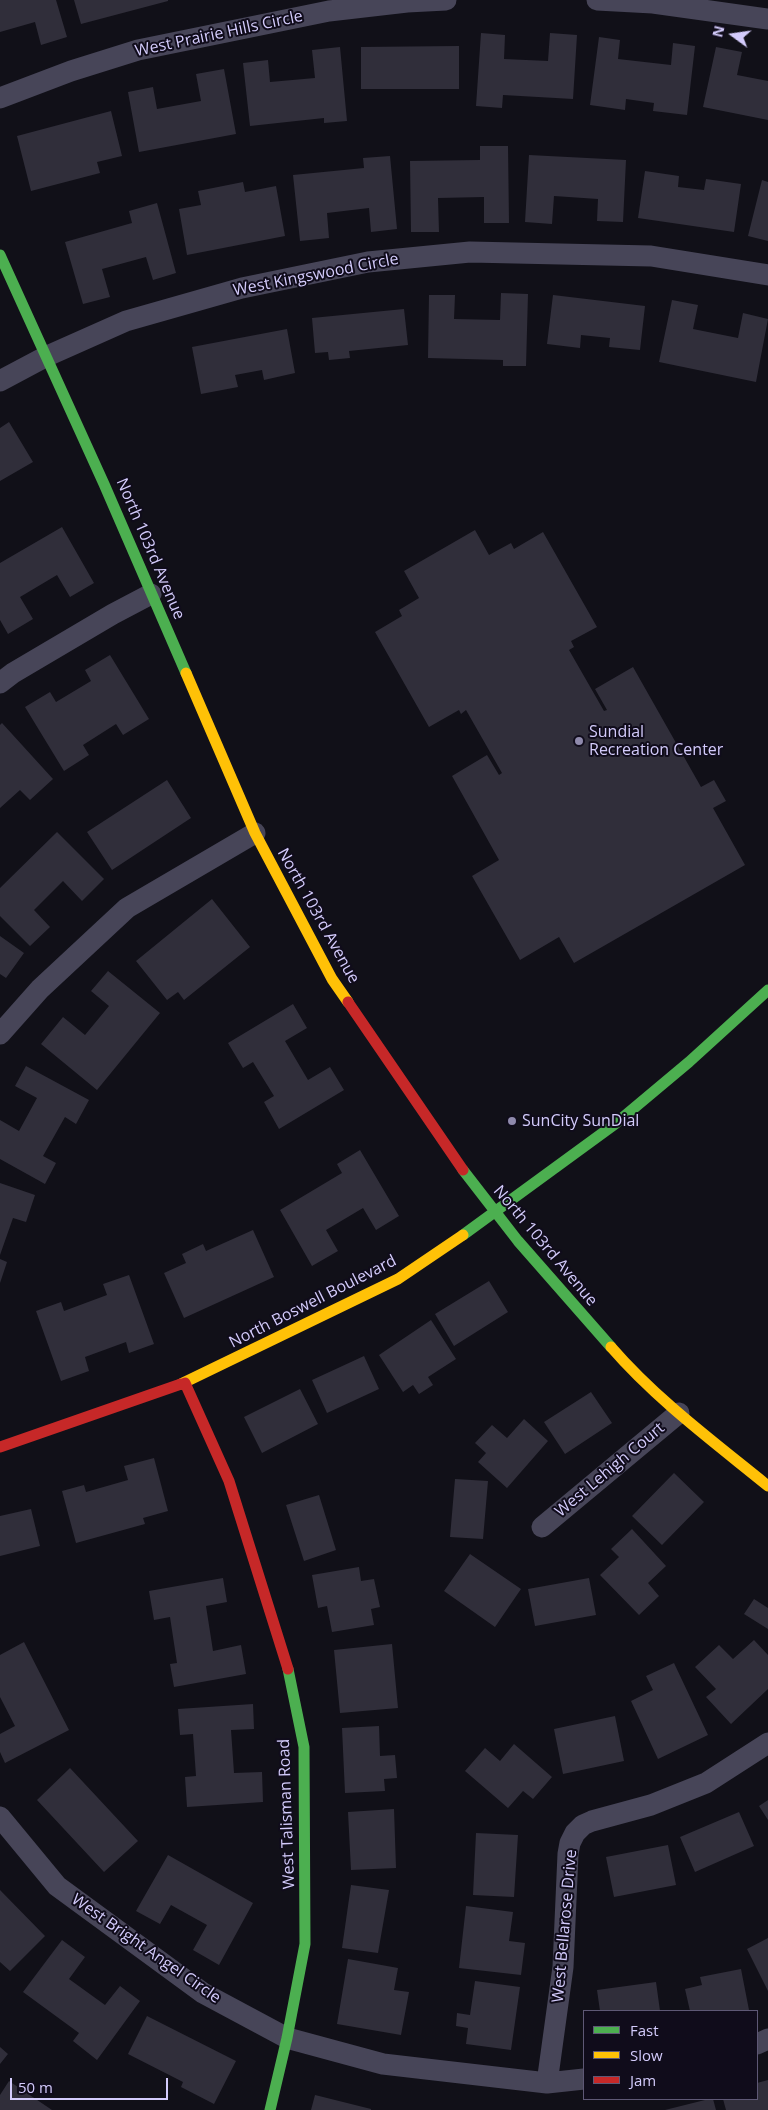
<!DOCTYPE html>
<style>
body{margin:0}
#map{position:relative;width:768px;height:2110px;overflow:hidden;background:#111018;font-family:"Open Sans",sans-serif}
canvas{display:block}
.legend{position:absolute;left:583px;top:2010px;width:175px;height:90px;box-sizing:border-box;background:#100c1b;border:1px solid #5e5875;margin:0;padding:6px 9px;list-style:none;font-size:15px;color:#d3cbfb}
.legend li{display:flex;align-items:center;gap:10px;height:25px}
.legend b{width:25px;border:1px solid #5e5875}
.north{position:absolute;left:708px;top:10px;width:50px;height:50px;-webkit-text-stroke:4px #100c1b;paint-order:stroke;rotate:284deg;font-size:14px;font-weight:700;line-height:20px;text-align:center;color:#d3cbfb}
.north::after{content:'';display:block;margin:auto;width:18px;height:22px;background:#d3cbfb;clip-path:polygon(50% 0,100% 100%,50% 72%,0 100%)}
.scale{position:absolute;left:10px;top:2078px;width:158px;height:22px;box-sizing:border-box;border:2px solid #d3cbfb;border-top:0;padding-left:6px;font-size:15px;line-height:18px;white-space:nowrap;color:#d3cbfb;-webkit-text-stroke:4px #100c1b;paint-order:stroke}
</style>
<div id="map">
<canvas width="768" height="2110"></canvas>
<ul class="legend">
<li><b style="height:6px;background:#4caf50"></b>Fast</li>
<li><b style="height:6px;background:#ffc107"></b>Slow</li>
<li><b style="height:6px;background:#c62828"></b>Jam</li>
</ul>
<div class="north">N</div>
<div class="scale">50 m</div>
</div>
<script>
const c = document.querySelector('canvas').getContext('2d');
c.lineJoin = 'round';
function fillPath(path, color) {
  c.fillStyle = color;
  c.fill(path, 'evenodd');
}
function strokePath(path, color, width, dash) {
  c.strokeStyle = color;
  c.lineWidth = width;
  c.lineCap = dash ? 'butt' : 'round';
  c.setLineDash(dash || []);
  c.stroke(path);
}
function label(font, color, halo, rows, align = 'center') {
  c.font = font + ' "Open Sans",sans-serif';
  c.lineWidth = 4;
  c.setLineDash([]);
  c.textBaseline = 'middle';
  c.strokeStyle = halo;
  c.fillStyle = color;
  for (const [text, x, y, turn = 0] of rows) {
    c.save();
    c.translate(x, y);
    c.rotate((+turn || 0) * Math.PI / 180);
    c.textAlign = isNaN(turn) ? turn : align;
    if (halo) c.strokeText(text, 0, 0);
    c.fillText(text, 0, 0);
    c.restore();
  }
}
const building = new Path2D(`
 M0,0H56L67,37L41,45L35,22L0,32Z
 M74,0H168V1L81,24Z
 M481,33L505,35L504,59L548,61L550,33L577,35L573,99L503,95L502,108L476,106Z
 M599,37L620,40L618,59L671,65L673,43L695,46L687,115L653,111L654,103L626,99L625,110L590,105Z
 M459,46V89H361V47Z
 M340,47L347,121L324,123V118L250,126L243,63L268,60L270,82L315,78L312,50Z
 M716,47L742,52L737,75L768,81V120L703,107Z
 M224,69L236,134L139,152L128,92L153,87L157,109L201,101L196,74Z
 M111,111L122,156L97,162L100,173L31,191L17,136Z
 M480,146H508L509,223H484V197L438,198L439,232H411L410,161L480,160Z
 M529,155L626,160L623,222L597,221L598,199L554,196L552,224L525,222Z
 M390,156L397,229L371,232L369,208L327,213L329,238L300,241L293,175L364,168L363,158Z
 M645,171L679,176L678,187L704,190L706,179L741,184L734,232L638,218Z
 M762,180L768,182V241L748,236Z
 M243,182L245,192L276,186L285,236L187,255L179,209L201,205L198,191Z
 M157,203L176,273L153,280L146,257L102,269L110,297L83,304L65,242L132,223L129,211Z
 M501,293L528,294L526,366H503V360L428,358L429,295H455L454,319L500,320Z
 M553,295L645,306L640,350L609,347L610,338L581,335L580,348L547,344Z
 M672,300L698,305L693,329L738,338L743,313L768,319L756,382L659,362Z
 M404,309L408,345L349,351L350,358L329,360L328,352L315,353L312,318Z
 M287,329L295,373L264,380L262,370L235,375L238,387L201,394L192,347Z
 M9,422L33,462L0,481V428Z
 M62,527L94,583L70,597L57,575L20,597L33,619L8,634L0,620V563Z
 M475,530L489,555L511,543L514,549L543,532L597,627L571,641L574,647L569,650L604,711L607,710L595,689L633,667L701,787L714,780L726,801L713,808L745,865L574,963L559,937L520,960L472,876L499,860L452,776L487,755L499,775L502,773L466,710L461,714L459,710L429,727L375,632L402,616L399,610L419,598L404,571Z
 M110,655L149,719L123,735L116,724L83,745L89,755L64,771L25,707L50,692L56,702L91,681L85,670Z
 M2,723L53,779L30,800L20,790L0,808V725Z
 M167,780L191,818L112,870L87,832Z
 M57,832L104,879L82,901L63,881L34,910L50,927L30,946L0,916V888Z
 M212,899L250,947L184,1000L178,992L167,1000L136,961Z
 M0,936L24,953L6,978L0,974Z
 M108,971L160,1013L97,1090L41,1044L63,1017L85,1035L109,1006L91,991Z
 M293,1004L307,1028L285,1041L308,1080L330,1067L344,1090L279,1129L264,1102L274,1096L253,1062L243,1068L228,1043Z
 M26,1066L89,1100L76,1124L65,1117L43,1156L56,1163L45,1184L0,1159V1120L19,1131L37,1098L15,1086Z
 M360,1150L399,1216L376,1230L363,1208L326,1230L338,1251L312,1266L280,1210L342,1173L337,1164Z
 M0,1183L35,1195L26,1222L13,1218L0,1255Z
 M253,1230L274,1277L184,1318L164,1273L186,1263L182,1254L203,1244L206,1251Z
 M0,1259L7,1262L0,1283Z
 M129,1275L154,1344L129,1353L126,1342L85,1357L89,1371L61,1381L36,1311L61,1302L64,1311L107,1295L103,1284Z
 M489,1281L508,1312L454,1346L435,1314Z
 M431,1320L456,1359L428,1377L433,1385L419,1394L413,1385L403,1392L379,1355Z
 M364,1356L379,1389L327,1413L312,1380Z
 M300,1389L318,1424L262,1453L244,1417Z
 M591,1392L612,1423L565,1454L544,1422Z
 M524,1419L548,1441L507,1488L478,1462L486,1453L475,1443L492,1425L507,1438Z
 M154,1458L168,1511L143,1518L145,1524L76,1543L62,1491L84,1485L86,1492L128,1480L124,1466Z
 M674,1473L704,1502L662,1545L632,1516Z
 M455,1479L488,1481L483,1539L450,1537Z
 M319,1495L336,1550L304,1561L286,1505Z
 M31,1509L40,1546L0,1556V1516Z
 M632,1529L666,1566L648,1583L659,1596L639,1615L600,1575L619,1557L611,1549Z
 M470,1554L521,1589L495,1627L444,1591Z
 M359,1567L361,1581L374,1579L380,1607L371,1609L374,1625L332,1632L327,1606L318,1608L312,1575Z
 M223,1578L227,1602L206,1606L213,1651L241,1645L246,1674L174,1687L170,1664L177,1663L170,1617L154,1620L149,1591Z
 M589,1578L596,1615L535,1626L528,1589Z
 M754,1599L768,1608V1629L744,1614Z
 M754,1640L768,1655V1689L731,1724L706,1697L716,1689L695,1667L719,1645L733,1659Z
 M24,1642L69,1730L5,1763L0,1752V1734L15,1726L0,1697V1655Z
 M392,1644L398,1708L340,1713L334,1650Z
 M674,1663L708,1735L658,1759L631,1701L653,1690L646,1676Z
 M253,1704L254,1729L231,1730L234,1773L262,1772L263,1802L187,1807L185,1777L196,1776L193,1734L180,1735L178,1709Z
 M615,1716L624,1761L563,1774L554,1729Z
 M379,1726L380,1756L395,1755L397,1778L384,1779L385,1791L345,1793L342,1728Z
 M514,1744L552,1777L533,1799L523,1791L508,1808L465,1771L485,1748L500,1761Z
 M70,1768L138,1841L104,1872L37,1800Z
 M768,1800V1820L759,1806Z
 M394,1809L396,1868L351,1870L348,1812Z
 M739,1812L754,1846L695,1872L680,1837Z
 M476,1833L518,1835L514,1897L473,1895Z
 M668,1845L676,1885L614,1897L606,1857Z
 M168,1855L253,1903L219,1965L193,1950L207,1925L171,1905L160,1924L136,1911Z
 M351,1885L389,1890L378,1953L342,1948Z
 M0,1890L45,1936L10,1971L0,1962Z
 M466,1906L513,1912L509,1941L525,1943L521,1975L459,1968Z
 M768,1938V1991L747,1949Z
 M62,1940L85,1957L69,1979L105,2005L120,1986L140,2001L97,2060L73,2041L79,2033L23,1992Z
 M348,1959L398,1968L394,1990L409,1992L401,2035L337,2024Z
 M741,1969L749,2010L690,2011L685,1989L702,1985L700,1977Z
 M475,1981L520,1987L511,2050L466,2044L468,2028L456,2026L457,2013L470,2015Z
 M656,1982L660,2011H600L597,1990Z
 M147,2016L236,2061L214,2104L181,2087L183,2082L128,2054Z
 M0,2047L8,2054L0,2064Z
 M768,2080V2110H726L723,2099H757V2083Z
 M9,2081L52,2110H0V2095Z
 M315,2095L371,2109V2110H311Z
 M709,2099H713L716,2110H665Z`);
const street = new Path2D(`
 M597,0L653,3L768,19
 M0,98L71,71L138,50L329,11L407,2L446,0
 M0,381L45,357L126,321L242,288L368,262L470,252L651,256L768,275
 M0,683L13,673L113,614L151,594
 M0,1034L40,989L127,908L255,833
 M542,1527L679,1413
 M0,1817L57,1886L203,1993L287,2038L383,2064L547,2083L584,2079
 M757,2044L768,2039
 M547,2083L563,1967L568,1854L570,1843L575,1833L583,1825L592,1821L651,1805L706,1783L768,1743`);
const fast = new Path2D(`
 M0,255L104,484L186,673
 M463,1170L518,1241L611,1347
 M463,1235L615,1124L689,1062L768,990
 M270,2110L287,2038L305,1944L304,1747L288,1669`);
const slow = new Path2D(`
 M186,673L255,833L332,979L348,1002
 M611,1347C657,1400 714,1442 768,1486
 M181,1384L398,1279L463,1235`);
const jam = new Path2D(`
 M348,1002L463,1170
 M185,1383L229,1481L288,1669
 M0,1447L181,1384`);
const markers = [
 [579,741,5,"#8f8aac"],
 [512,1121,5,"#8f8aac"]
];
const streetNames = [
 ["West Prairie Hills Circle",219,34,-12],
 ["West Kingswood Circle",316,275,-11],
 ["North 103rd Avenue",150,549,67],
 ["North 103rd Avenue",318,916,61],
 ["North 103rd Avenue",545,1246,50],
 ["North Boswell Boulevard",313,1302,-27],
 ["West Lehigh Court",610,1470,-40],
 ["West Talisman Road",287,1814,-92],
 ["West Bellarose Drive",565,1926,-85],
 ["West Bright Angel Circle",146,1949,35]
];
const poiNames = [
 ["Sundial",589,732],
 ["Recreation Center",589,750],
 ["SunCity SunDial",522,1121]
];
fillPath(building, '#302e3a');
strokePath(street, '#474558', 21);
strokePath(fast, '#4caf50', 11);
strokePath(slow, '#ffc107', 11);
strokePath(jam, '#c62828', 11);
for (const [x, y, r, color] of markers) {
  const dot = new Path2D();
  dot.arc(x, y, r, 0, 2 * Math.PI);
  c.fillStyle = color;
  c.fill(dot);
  strokePath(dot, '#100c1b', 2);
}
label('16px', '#d3cbfb', '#100c1b', streetNames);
label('16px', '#d3cbfb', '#100c1b', poiNames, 'left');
</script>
